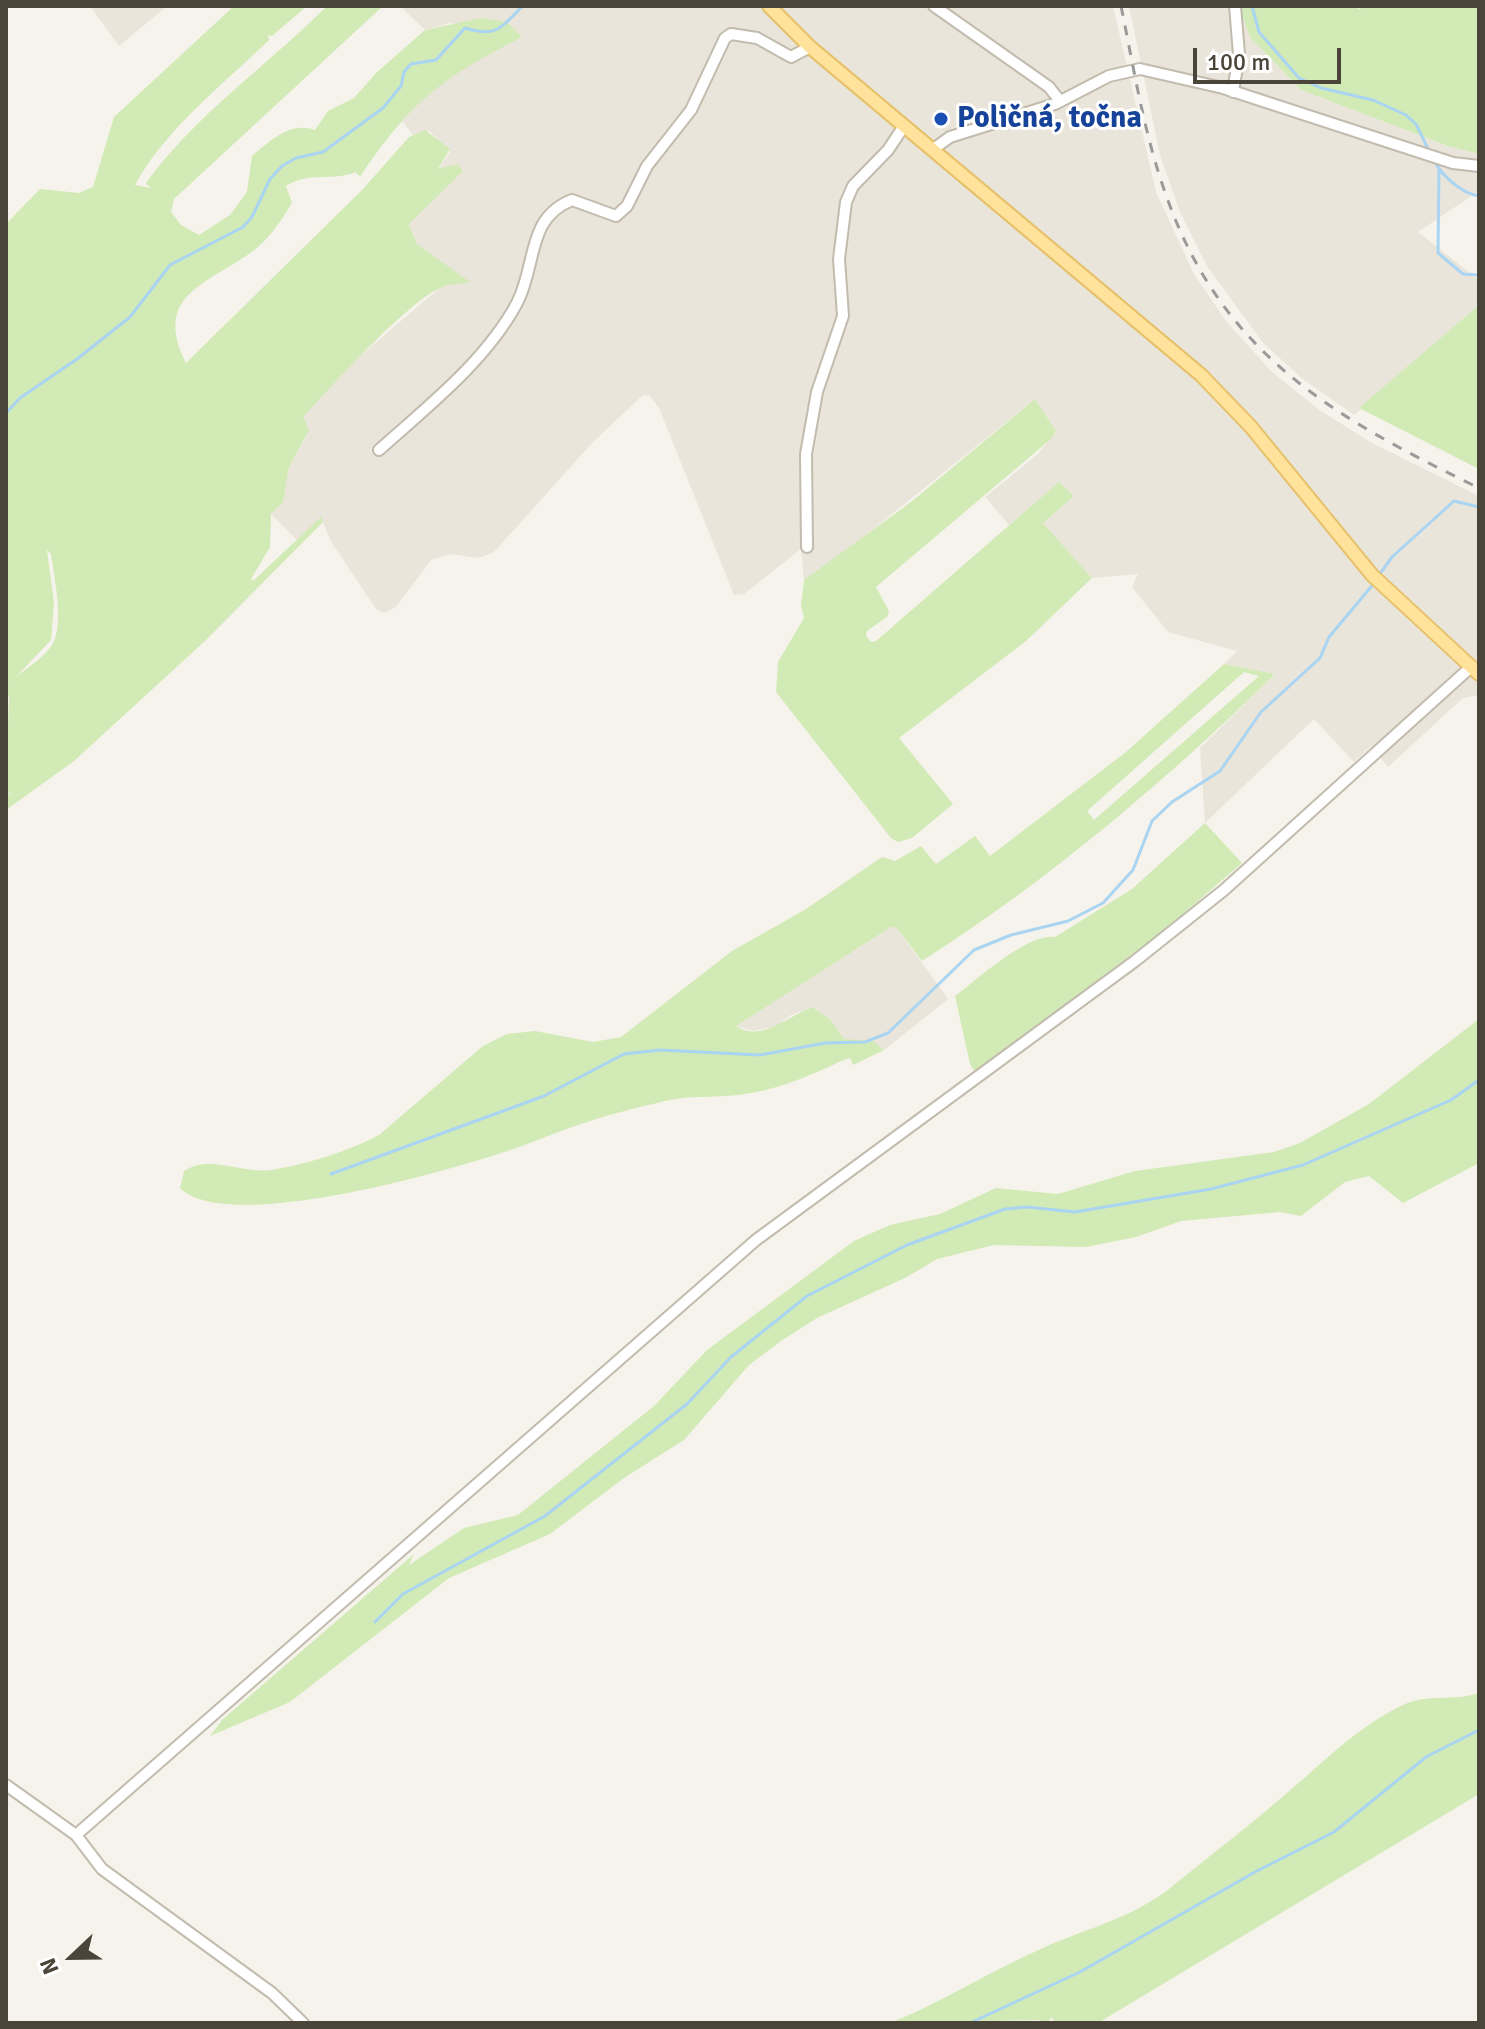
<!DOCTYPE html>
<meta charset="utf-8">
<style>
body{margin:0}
#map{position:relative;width:1485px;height:2029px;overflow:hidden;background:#f6f3ec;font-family:Signika,sans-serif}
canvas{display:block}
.frame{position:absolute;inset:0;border:8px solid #4b4439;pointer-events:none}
.north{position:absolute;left:32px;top:1917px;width:80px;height:80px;-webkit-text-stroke:6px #fff;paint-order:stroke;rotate:248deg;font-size:22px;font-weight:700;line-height:32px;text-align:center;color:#4b4439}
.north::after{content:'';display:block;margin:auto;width:28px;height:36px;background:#4b4439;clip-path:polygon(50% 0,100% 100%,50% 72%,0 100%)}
.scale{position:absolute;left:1193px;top:48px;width:148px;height:36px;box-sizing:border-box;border:4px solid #4b4439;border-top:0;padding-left:10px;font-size:24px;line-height:28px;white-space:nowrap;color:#4b4439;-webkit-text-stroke:6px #fff;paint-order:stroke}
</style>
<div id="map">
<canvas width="1485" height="2029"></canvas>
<div class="frame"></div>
<div class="north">N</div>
<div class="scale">100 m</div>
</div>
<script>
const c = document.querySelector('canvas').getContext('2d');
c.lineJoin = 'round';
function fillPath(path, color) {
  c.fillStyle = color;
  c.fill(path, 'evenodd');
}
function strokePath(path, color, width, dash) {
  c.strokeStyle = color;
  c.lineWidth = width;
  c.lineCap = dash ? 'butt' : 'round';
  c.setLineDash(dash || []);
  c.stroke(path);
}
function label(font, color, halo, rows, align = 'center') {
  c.font = font + ' Signika,sans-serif';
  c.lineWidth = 6;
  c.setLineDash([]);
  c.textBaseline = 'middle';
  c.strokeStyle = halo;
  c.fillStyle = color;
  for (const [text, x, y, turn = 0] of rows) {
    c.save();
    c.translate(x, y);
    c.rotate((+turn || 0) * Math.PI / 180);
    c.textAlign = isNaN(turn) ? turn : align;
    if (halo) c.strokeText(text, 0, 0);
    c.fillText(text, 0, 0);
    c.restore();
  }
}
const residential = new Path2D(`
 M90,6H167L119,46Z
 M400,6H1113L1156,192L1194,274L1226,321L1271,371L1318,409L1372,443L1479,496V695L1463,698L1388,767L1371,746L1354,762L1314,719L1205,823L1200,748L1275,674L1224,664L1237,651L1168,632L1132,587L1138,574L1092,578L1043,523L1073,496L1060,482L1009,525L985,497L1038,454L1056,431L1035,399L815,576L804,580L801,549L744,594L734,595L659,408L650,396L643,395L592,443L494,552L479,558L449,554L431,560L396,607L384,613L376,609L332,543L321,518L297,540L271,514L283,502L289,467L305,439L302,417L333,379L443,285L469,282L417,244L409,224L457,164L438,170L450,152L429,131L414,136L402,121L435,86L461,68L521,37L450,23L425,30Z
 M1129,6H1239L1250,37L1301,90L1448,146L1479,154V191L1418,232L1479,280V305L1354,415L1304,380L1263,343L1207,266L1180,212L1160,155Z
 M891,927H896L948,999L884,1050L873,1041L844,1040L830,1019L812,1007L791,1015L777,1026L754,1031L735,1026Z`);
const green = new Path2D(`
 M234,6H307L272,36L268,35L269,40C224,84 165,129 135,185L151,188L146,183C196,114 267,66 327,6H383L174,199L171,212L181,225L199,235L230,215L247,192L252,156C270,141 290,121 315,130L328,111L354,98L376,73L425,30L481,18L507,22L522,37C443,77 410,102 360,177L356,172C331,182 309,171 286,186L292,203C282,219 272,235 258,247C214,283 150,291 186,363L362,190L409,137L425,130L450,149L438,169L457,164L463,171L409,224L417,244L470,282C462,284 452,284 445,286C412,296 330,388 303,417L309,430L289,467L283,502L271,514L270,547L251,579L253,581L321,517L323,522L206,640L74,761L6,810V796L12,792L6,794L9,696L6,698V684L10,682L6,683V224L40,189L79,193L93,187L114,117ZM47,550L51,554C54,577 66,629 50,648C41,659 27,668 16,677L51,640L54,603Z
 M1239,6H1353L1361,10L1358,6H1479V154L1448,146L1301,90L1250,37Z
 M1479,305V469L1359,408Z
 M1035,399L1056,431L1051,439L876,587L889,611L887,617L867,631L866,636L871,642L876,641L1059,482L1074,496L1043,523L1092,578L1026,641L899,738L953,804L912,838L898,842L891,838L776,692L778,662L804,618L801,606L804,580L911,502Z
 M1224,664L1275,674C1167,780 1049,880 922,961L896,927H891L736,1026C760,1043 789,1016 812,1007L830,1019L844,1039L873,1041L884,1050L853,1065L850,1058L841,1061C808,1077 774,1091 738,1095C714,1098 689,1095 665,1101C636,1108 606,1115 578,1125C551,1134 525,1146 498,1154C440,1173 226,1234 180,1188L184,1171C210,1154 242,1174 271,1170C307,1164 347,1152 379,1135L483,1046L507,1034L535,1031L593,1042L621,1037L732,951L806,909L882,857L895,861L921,846L936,864L975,836L990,856L1126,752ZM1244,672L1259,676L1094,820L1087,811Z
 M1205,823L1242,863L1162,932L975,1072L970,1064L955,996C978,979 1027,933 1055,937L1132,889Z
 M1479,1019V1163L1403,1203L1369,1176L1345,1182L1301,1216L1280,1212L1181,1221L1136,1237L1086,1247L994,1245L937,1259L907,1277L817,1318L781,1341L749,1365L684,1440L624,1478L550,1534L449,1578L290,1702L210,1736L222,1720L414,1554L409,1565L464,1528L518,1515L654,1406L707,1350L854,1241L890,1225L940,1214L996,1188L1058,1194L1135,1171L1274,1152L1300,1143L1369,1104Z
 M1479,1693V1794L1098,2023H1056L1051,2017L1048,2023L1039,2020L890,2023C943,2002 990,1971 1043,1948C1087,1928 1130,1919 1169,1889C1208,1857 1249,1826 1287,1793C1325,1761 1357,1727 1403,1705C1428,1693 1453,1702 1479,1693Z`);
const stream = new Path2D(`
 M1252,6L1259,32L1299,78L1321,88L1373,100L1406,115L1416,124L1430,153
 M1434,160C1441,175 1462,194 1479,196
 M1439,171L1438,253L1463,274L1479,275
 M6,413L20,398L77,359L130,317L170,265L243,227L252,217L270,179L282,166L296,158L323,152L383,108L401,86L404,72L411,64L436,60L465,28C497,38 500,28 523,6
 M1379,575L1392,557L1454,501L1479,507
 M331,1174L544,1096L624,1054L660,1050L760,1055L825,1043L865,1042L888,1033L974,950L1011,935L1068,921L1103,903L1133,870L1152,821L1172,802L1220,771L1261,712L1320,658L1329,637L1376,581
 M375,1622L403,1594L545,1516L687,1404L731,1357L807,1296L907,1245L1005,1209L1027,1207L1075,1212L1211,1189L1303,1165L1451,1100L1479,1080
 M970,2023L1080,1972L1255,1872L1334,1832L1426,1757L1479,1730`);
const minor = new Path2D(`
 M934,6L1049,87L1060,101
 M1233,92L1239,54L1235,6
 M932,150L950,137L1055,104L1109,76L1140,69L1223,88L1453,163L1479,166
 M379,450C427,407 486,361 517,303C537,265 526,218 572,200L616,216L627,206L647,166L691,110L725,38L731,34L757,38L791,57L810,47
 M807,547L806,454L817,392L843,316L839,259L846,202L853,186L888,150L904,126
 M6,1785L76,1835
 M303,2023L272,1993L102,1869L76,1835L756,1240L1135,961L1224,890L1472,666`);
const major = new Path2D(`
 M769,6L810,47L1201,375L1251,427L1372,575L1479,674`);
const rail = new Path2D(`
 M1121,6C1134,69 1144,134 1166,195C1222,355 1335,418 1479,488`);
const markers = [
 [941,119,8,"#1a4fb4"]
];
const transitNames = [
 ["Poličná, točna",957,119]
];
fillPath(residential, '#eae5da');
fillPath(green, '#d2eab5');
strokePath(stream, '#a9d4f2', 3);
strokePath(minor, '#c2bbae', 14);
strokePath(major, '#e6c16a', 16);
strokePath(minor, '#fff', 10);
strokePath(major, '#ffe39c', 12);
strokePath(rail, '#9a9a9a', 3, [10, 10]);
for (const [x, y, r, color] of markers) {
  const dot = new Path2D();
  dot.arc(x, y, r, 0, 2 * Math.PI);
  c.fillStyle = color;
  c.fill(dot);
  strokePath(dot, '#fff', 3);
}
label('bold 30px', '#164399', '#fff', transitNames, 'left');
</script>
